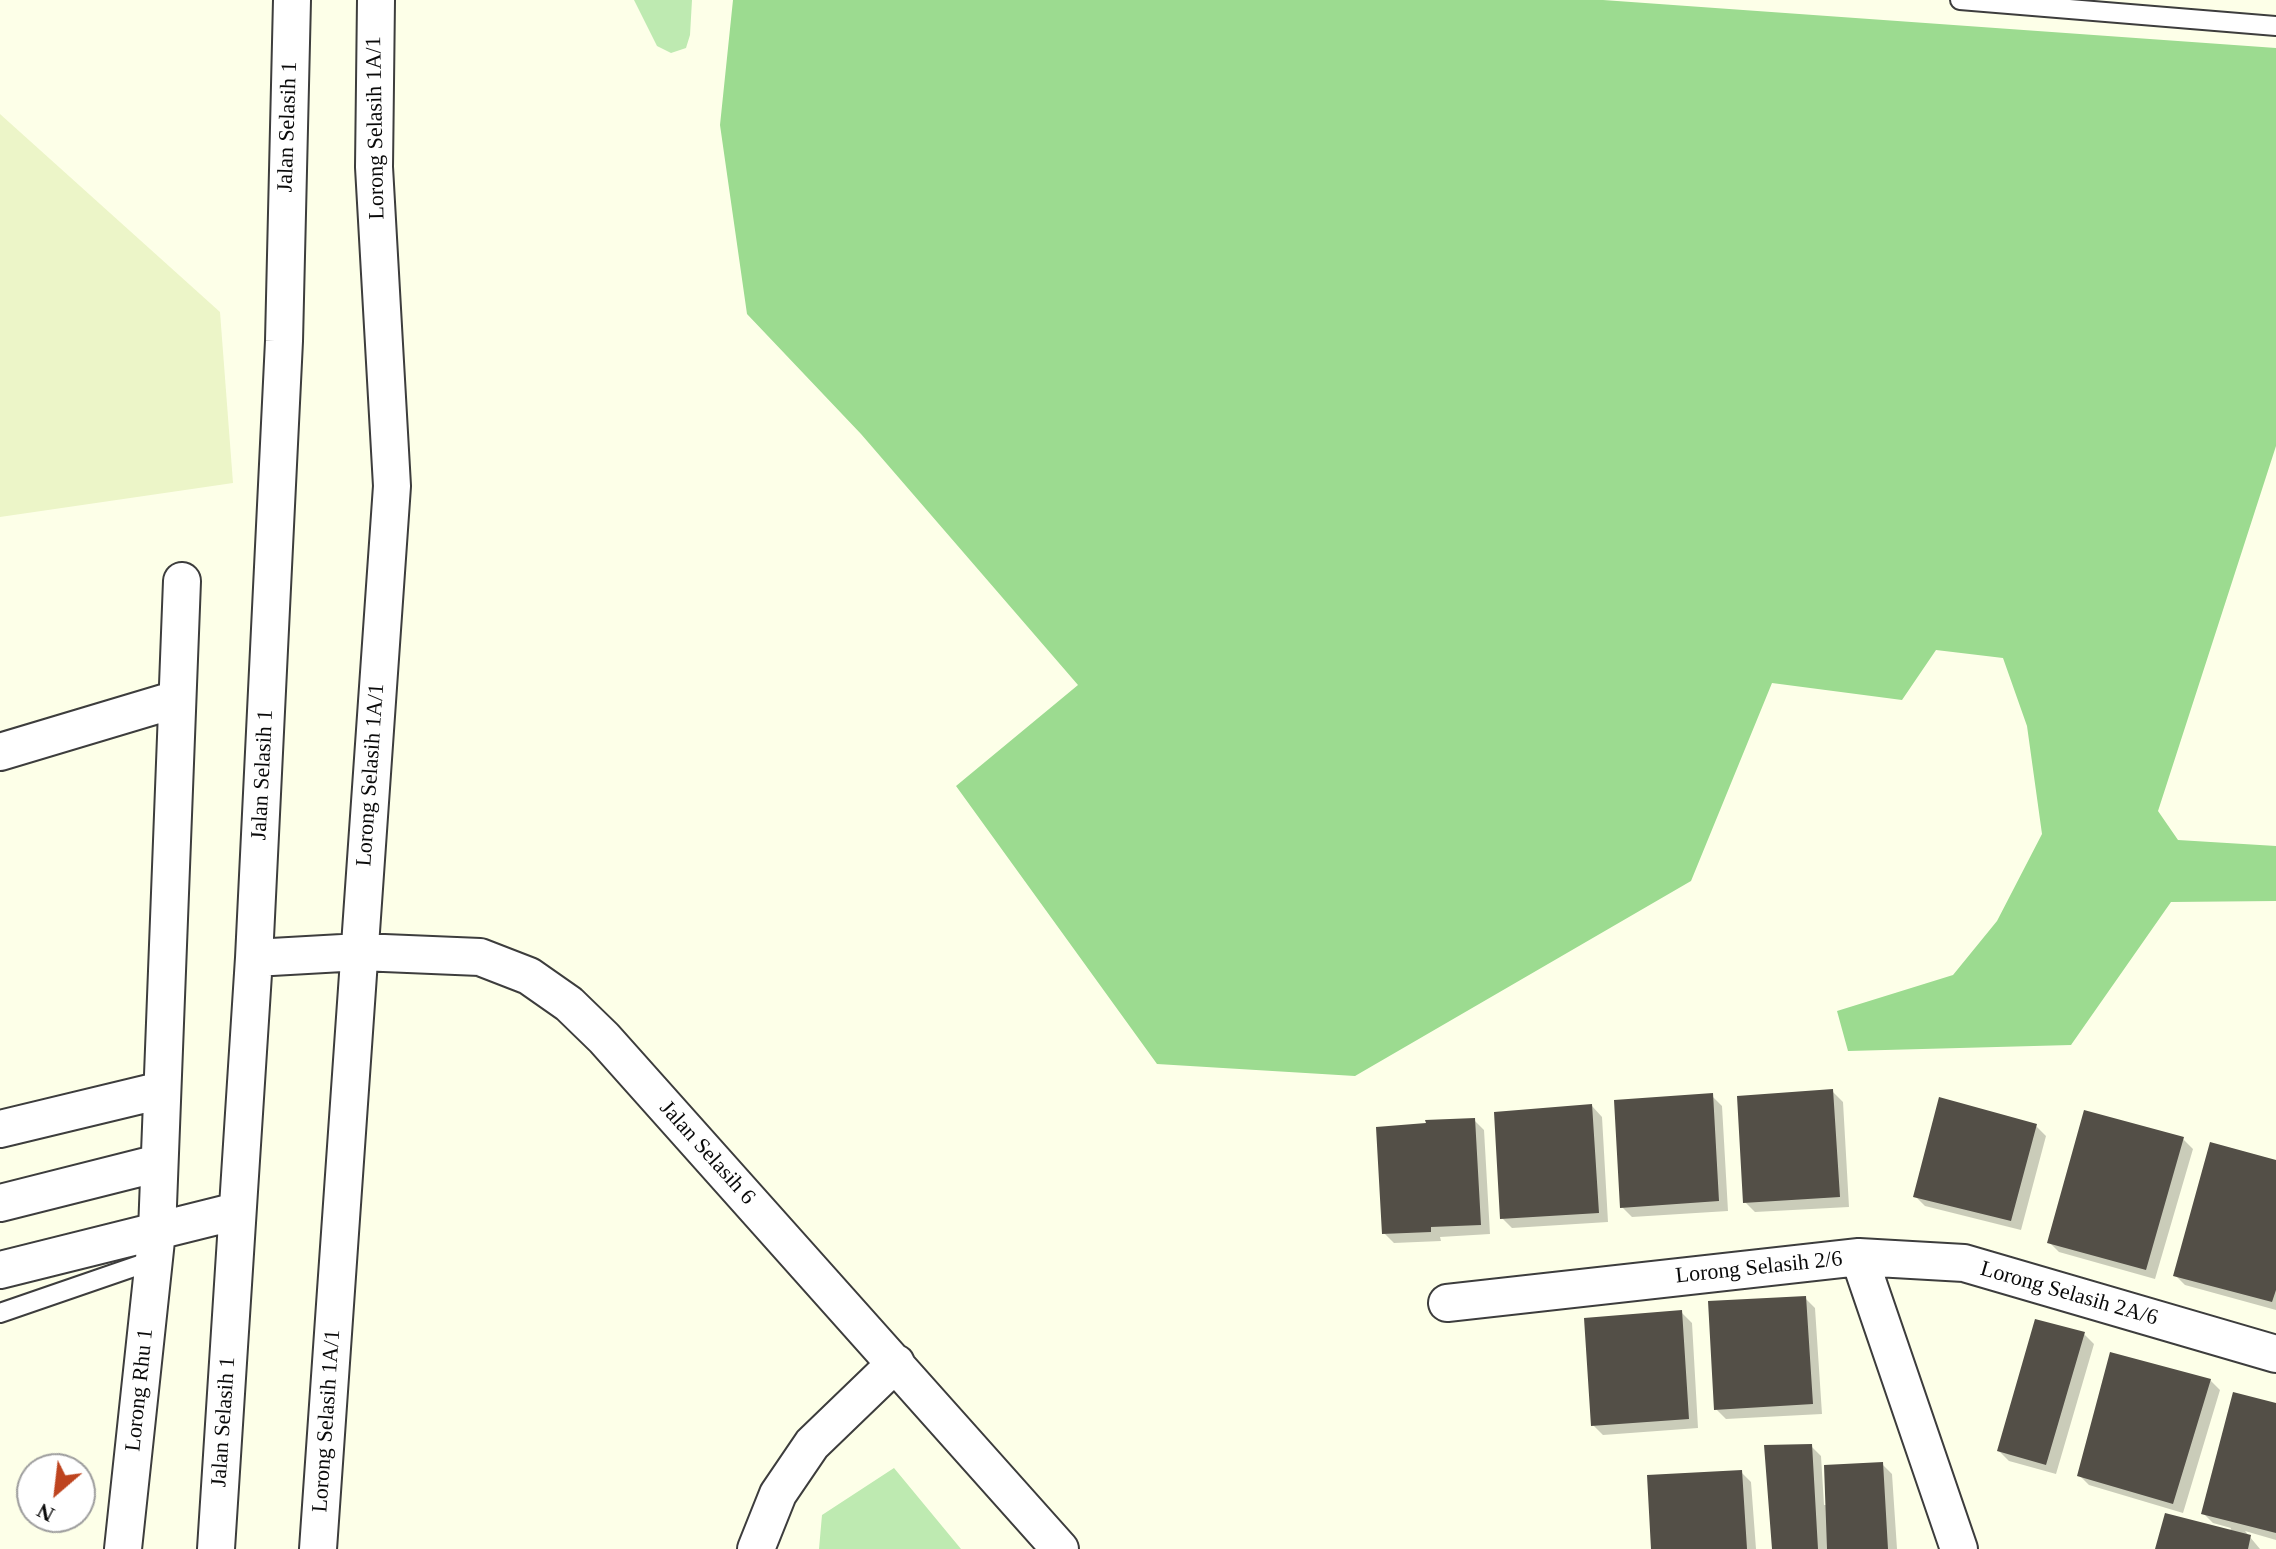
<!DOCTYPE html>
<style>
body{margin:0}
#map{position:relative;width:2276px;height:1549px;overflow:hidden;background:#fdffe8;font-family:"Times New Roman",serif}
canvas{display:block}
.north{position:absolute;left:16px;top:1453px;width:80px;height:80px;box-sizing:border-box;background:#fff;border:2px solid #9d9d9d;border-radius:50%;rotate:208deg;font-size:22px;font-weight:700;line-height:32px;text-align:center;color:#0a0a0a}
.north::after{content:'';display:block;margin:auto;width:28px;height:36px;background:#be441f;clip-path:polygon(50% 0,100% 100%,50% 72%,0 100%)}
</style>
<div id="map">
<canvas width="2276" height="1549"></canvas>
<div class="north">N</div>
</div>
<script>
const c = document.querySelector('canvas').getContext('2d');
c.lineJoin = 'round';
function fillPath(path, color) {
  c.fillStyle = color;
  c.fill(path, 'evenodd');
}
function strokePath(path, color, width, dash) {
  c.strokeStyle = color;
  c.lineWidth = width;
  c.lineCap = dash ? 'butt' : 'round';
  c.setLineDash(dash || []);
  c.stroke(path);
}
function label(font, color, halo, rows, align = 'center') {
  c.font = font + ' "Times New Roman",serif';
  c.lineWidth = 8;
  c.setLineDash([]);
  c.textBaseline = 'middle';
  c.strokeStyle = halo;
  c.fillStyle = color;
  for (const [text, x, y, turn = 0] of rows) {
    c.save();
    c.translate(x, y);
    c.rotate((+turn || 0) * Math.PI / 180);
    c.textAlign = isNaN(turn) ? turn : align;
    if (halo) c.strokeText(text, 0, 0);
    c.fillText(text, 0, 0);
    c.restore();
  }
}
const farmland = new Path2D(`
 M0,114L220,312L233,483L0,517Z`);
const green = new Path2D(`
 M634,0H692L690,35L686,48L671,53L657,46Z
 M894,1468L961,1549H819L822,1515Z`);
const forest = new Path2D(`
 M733,0H1603L2276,48V446L2158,811L2178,840L2276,846V901L2171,902L2071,1045L1848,1051L1837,1011L1953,975L1997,921L2042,834L2027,726L2003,658L1936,650L1902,700L1772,683L1691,881L1355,1076L1157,1064L956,786L1078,685L861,434L747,314L720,125Z`);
const shadow = new Path2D(`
 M1832,1091L1843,1102L1849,1207L1755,1212L1745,1202Z
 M1712,1096L1722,1106L1728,1211L1632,1217L1622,1207Z
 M1592,1106L1602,1117L1608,1222L1512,1228L1502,1218Z
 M1474,1120L1484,1130L1490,1234L1440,1237L1441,1241L1394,1243L1384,1233Z
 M2036,1126L2046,1136L2021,1230L1925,1206L1915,1196Z
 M2183,1139L2193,1149L2155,1279L2059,1252L2049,1242Z
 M2276,1162V1310L2185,1285L2175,1275Z
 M1805,1298L1815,1308L1822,1414L1726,1419L1716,1409Z
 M1682,1313L1692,1323L1698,1428L1603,1435L1593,1425Z
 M2084,1334L2094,1344L2056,1474L2009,1461L1999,1451Z
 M2210,1380L2220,1390L2183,1513L2089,1485L2079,1475Z
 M2276,1405V1540L2245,1531L2260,1549H2157L2230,1532L2231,1528L2213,1523L2203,1513Z
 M1811,1446L1821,1456L1824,1505H1828L1882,1464L1892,1474L1897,1549H1774Z
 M1741,1472L1751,1482L1756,1549H1653Z`);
const building = new Path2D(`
 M1833,1089L1840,1197L1743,1203L1737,1096Z
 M1713,1093L1719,1201L1620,1208L1614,1100Z
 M1939,1097L2037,1124L2011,1221L1913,1197Z
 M1592,1104L1599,1213L1500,1219L1494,1112Z
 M2084,1110L2184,1137L2146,1270L2047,1243Z
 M1475,1118L1481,1225L1431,1227V1232L1382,1234L1376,1127L1426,1123L1425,1120Z
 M2210,1142L2276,1160V1290L2272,1302L2173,1276Z
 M1806,1296L1813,1404L1714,1410L1708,1301Z
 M1682,1310L1689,1419L1591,1426L1584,1318Z
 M2035,1319L2085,1332L2046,1465L1997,1451Z
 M2110,1352L2211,1379L2173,1504L2077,1476Z
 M2233,1392L2276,1403V1533L2201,1514Z
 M1812,1444L1818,1549H1772L1764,1445Z
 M1883,1462L1888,1549H1827L1824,1465Z
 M1742,1470L1747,1549H1651L1647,1475Z
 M2165,1513L2251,1535L2248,1549H2155Z`);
const service = new Path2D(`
 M1960,0L2276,26
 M0,1313L154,1260`);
const minor = new Path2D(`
 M0,752L177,699
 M254,958L360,952L480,957L529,976L569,1004L604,1038L1060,1549
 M0,1129L162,1090
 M0,1203L159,1163
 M1859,1257L1964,1263L2276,1354
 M0,1270L237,1211
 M1447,1303L1859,1257L1959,1549
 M123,1549L157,1231L182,581
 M216,1549L254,958L284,341L292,0
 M318,1549L392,486L374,167L376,0
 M756,1549L778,1494L812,1444L896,1363`);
const streetNames = [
 ["Jalan Selasih 1",288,127,-88],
 ["Lorong Selasih 1A/1",376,128,-91],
 ["Jalan Selasih 1",263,775,-87],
 ["Lorong Selasih 1A/1",371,775,-86],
 ["Jalan Selasih 6",707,1153,48],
 ["Lorong Selasih 2/6",1759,1268,-6],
 ["Lorong Selasih 2A/6",2069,1294,16],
 ["Lorong Rhu 1",140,1390,-84],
 ["Lorong Selasih 1A/1",327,1421,-86],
 ["Jalan Selasih 1",224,1422,-86]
];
fillPath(farmland, '#ecf5c8');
fillPath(green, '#beeab1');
fillPath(forest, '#9cdb90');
fillPath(shadow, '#0003');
fillPath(building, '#534f47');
strokePath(service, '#3d3d3d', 22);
strokePath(minor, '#3d3d3d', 40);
strokePath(service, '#fff', 18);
strokePath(minor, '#fff', 36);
label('22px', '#0a0a0a', '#fff', streetNames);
</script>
